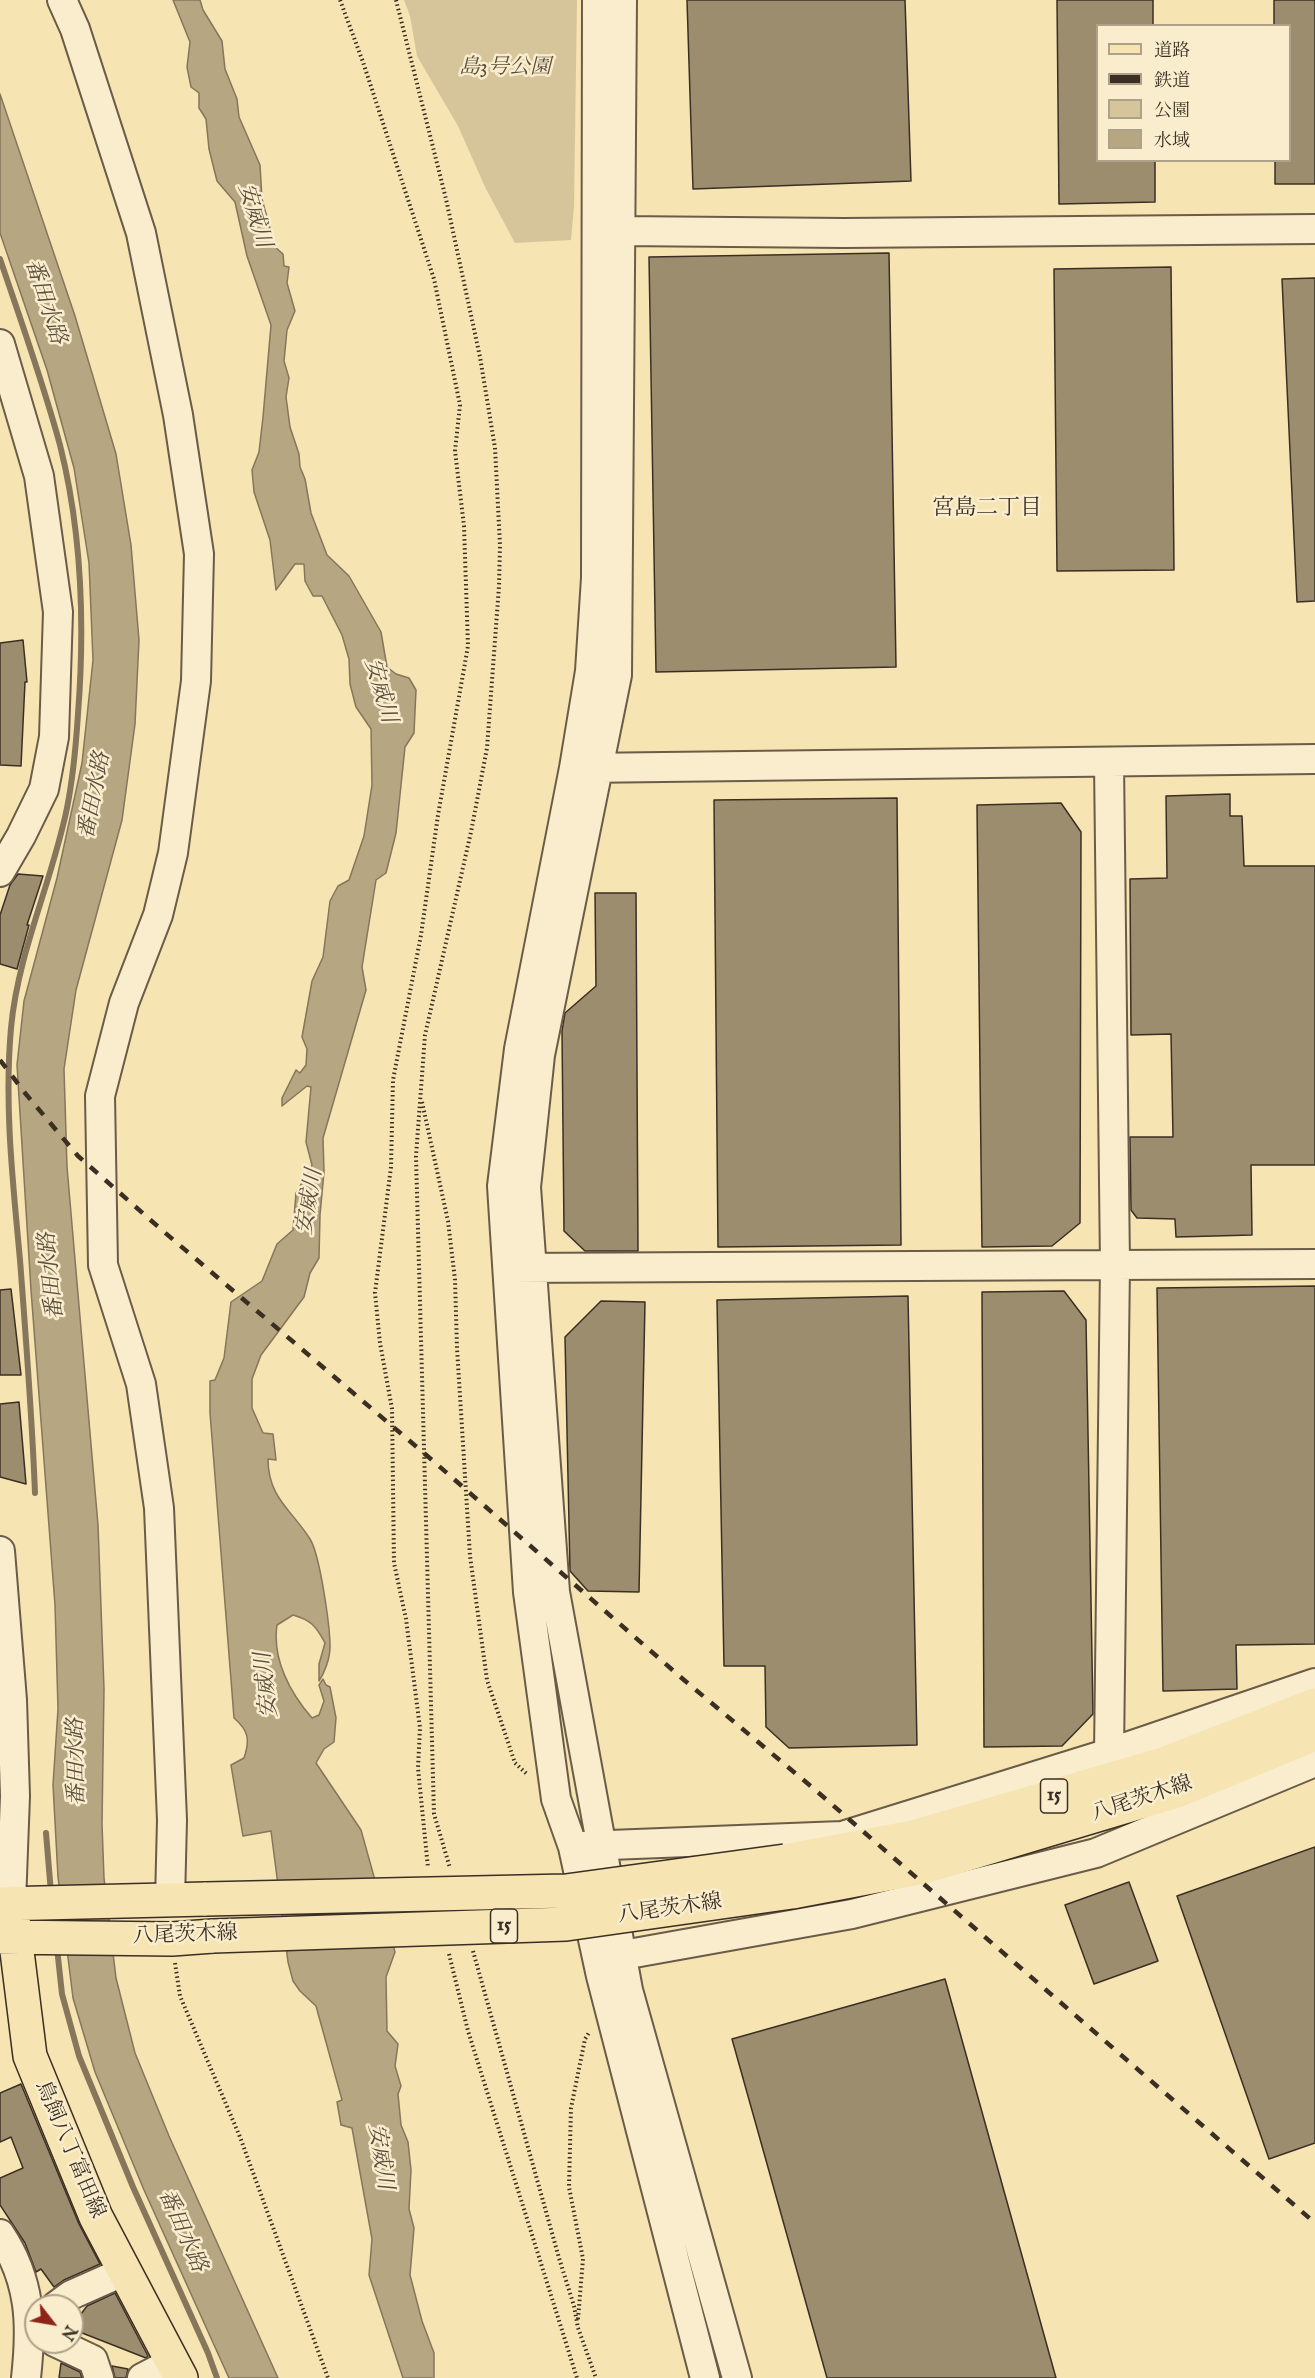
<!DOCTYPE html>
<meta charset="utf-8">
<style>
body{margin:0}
#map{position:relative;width:1315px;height:2378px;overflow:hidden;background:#f6e4b2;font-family:"IM FELL English","Noto Serif JP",serif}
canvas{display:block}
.legend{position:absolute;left:1096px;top:24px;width:195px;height:138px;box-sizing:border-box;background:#f9edcd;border:2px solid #ada189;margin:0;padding:8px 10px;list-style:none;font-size:18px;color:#3b2f24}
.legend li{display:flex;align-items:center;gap:12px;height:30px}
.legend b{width:30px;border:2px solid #ada189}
.north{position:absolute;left:24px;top:2294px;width:60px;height:60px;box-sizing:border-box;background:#f9edcd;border:2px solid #ada189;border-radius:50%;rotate:121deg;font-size:16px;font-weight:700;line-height:24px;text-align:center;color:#3b2f24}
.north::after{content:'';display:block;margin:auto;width:21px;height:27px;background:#8f2418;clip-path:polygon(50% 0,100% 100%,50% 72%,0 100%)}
</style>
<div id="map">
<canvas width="1315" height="2378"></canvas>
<ul class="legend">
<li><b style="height:8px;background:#f6e4b2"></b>道路</li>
<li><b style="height:8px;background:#3b2f24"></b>鉄道</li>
<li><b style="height:16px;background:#d6c59a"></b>公園</li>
<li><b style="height:16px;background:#b6a682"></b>水域</li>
</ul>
<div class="north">N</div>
</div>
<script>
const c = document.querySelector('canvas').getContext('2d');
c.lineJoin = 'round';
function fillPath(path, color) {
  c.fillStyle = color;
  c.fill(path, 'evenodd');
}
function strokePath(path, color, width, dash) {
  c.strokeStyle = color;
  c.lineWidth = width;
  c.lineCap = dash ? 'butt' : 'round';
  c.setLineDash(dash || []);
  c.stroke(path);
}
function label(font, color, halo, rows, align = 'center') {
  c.font = font + ' "IM FELL English","Noto Serif JP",serif';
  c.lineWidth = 5;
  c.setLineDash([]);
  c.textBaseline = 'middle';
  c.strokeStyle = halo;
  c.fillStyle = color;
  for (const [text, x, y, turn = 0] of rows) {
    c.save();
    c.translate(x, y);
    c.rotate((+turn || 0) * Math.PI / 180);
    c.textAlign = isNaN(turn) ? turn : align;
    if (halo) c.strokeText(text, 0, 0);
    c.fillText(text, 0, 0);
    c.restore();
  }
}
const green = new Path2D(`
 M404,0H577L574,207L571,240L515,243L486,189L458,126L417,56L410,16Z`);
const water = new Path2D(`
 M173,0H200L203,10L222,41L225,69L237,99L239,117L260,165L262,199L275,247L283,254L284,266L289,267L287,283L295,311L287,330L284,361L289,378L286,397L290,427L299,454L300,467L305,479L311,513L327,555L349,576L381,632L387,667L396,674L409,678L416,690L414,733L405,747L396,833L386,873L376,880L362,967L366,990L323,1138L324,1172L320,1215L319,1258L310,1273L304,1297L261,1355L252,1379V1408L263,1433L273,1434L276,1460L268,1459C268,1498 292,1510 310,1539C320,1555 330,1626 330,1647C330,1658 325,1672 319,1681V1664L325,1643C316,1626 311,1620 293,1615L277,1625C272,1659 290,1693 312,1718L319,1715L324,1701L319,1685L323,1679L326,1685L330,1687L336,1718L334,1742L324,1749L316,1763L361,1830L395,1952L386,1977L387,2031L398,2044L395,2066L401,2086L398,2094L401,2125L408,2142L411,2170L409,2209L414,2228L410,2275L422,2321L434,2353V2378H403L369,2275L372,2239L352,2128L341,2125L337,2102L342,2100L316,2006L300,1991L293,1981L288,1962L271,1831L243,1836L231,1765L244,1758C250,1740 249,1731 234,1718L210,1413V1381L215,1380L224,1358L231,1302L262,1281L277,1244L293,1230L296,1193L312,1165L306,1142L311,1087L307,1086L282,1106V1098L296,1070L300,1073L306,1065L307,1049L302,1037L312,981L323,957L330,901L338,886L349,880L364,836L372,785L371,729L356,707L350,684L349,659L342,635L322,596H313L305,581L304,564H295L276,590L270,540L254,492L252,470L259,452L263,417L271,325L247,256L235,202L217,181L209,149L206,119L199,108V93L191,87L187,67L190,42Z
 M0,94L75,316L116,454L131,545L139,640L135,724L122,820L76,990L64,1069L67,1167L98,1525L104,1689L102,1824L104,1878L116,1978L135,2053L169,2136L278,2378H229L144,2190L95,2072L73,1998L58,1877L53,1785L58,1709L55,1605L31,1290L17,1065L24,1001L57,878L82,763L93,660L89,563L74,468L47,370L0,233Z`);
const stream = new Path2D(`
 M0,259C21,321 43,382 60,445C82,533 85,624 78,714C76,745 73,778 67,808C52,882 18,952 11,1028C4,1106 13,1183 20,1260C26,1338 32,1415 35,1493
 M46,1833L51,1893
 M57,1948L62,1994L79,2056L133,2187L208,2353L217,2378`);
const building = new Path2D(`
 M687,0H905L911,181L693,189Z
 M1057,0H1153V26H1098V160H1155V202L1059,204Z
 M1274,0H1315V184H1275V160H1290V26H1274Z
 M889,253L896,667L656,672L649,257Z
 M1171,267L1174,570L1057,571L1054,269Z
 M1315,278V601L1297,602L1282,279Z
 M23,640L27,682H25L21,766L0,765V643Z
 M1230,794V816H1242L1244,866H1315V1165H1251L1252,1235L1176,1237L1175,1219L1137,1218L1131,1210L1130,1137H1173L1171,1034L1131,1035L1130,879L1167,878L1166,796Z
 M897,798L901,1245L718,1247L714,800Z
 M1061,803L1081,832L1080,1223L1052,1246L982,1247L977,805Z
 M18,874L43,876L27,925H29L17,969L0,964V915L10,885Z
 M595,893H636L638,1251H585L564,1231L562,1031L565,1013L596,986Z
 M1315,1286V1644L1236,1645L1237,1689L1163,1691L1157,1288Z
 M11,1289L21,1375H0V1290Z
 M1064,1291L1086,1320L1093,1714L1062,1746L984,1747L982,1292Z
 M908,1296L917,1745L789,1748L766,1727L765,1666H724L717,1300Z
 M601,1301L645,1302L639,1592L588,1591L570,1571L565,1337Z
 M19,1402L26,1484L0,1477V1404Z
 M1315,1847V2143L1269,2159L1177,1896Z
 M1129,1882L1158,1961L1094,1984L1065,1905Z
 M945,1979L1056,2378H827L732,2039Z
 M21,2084L79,2224L100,2264L64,2280L54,2287L41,2269L36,2272L25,2243L0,2205V2178L23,2168L11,2137L0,2142V2093Z
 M115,2293L148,2356L146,2358L72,2329V2326L87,2306Z
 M61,2363L80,2372L82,2378H59Z
 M112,2366L128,2369L126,2378H115Z`);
const path = new Path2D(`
 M340,0L363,62L434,279L460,405L455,451L464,526L468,646L438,815L421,935L393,1080L391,1167L375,1293L380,1343L392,1409L394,1563L406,1619L420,1728L418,1768L428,1868
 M396,0L446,199L480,357L495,448L500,545L499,586L487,748L471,832L425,1035L416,1156L434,1814L450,1868
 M422,1102L448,1221L455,1280L457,1348L470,1556L487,1680L515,1763L528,1775
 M473,1951L559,2258L574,2306L578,2328L596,2378
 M449,1954L468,2031L577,2378
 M175,1963L180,1996L240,2137L328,2378
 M578,2319L583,2259L569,2187L571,2108L585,2039L590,2031`);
const minor = new Path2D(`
 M62,0L75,29L141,233L178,415L199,554L196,681L173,853L158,915L124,1003L100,1096L103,1265L141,1384L159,1508L172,1820L170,1901
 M597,0L596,578L590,671L574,768L519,1049L502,1186L528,1592L556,1799L573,1847L601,1976L705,2378
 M622,0L617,675L540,1055L526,1187L555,1592L628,1990L737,2378
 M620,231L844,233L1315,229
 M0,344L39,476L58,612L54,737L44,789L21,836L0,872
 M582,768L1315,759
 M513,1268L1315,1264
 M0,1551L12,1700L15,1796L11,1903
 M1109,1753L1115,1265L1109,763
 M584,1846L842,1836L1109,1753L1315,1683
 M623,1955L852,1914L1096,1853L1315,1762
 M0,2234C31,2281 32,2324 26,2378
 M56,2306L71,2295L125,2271
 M55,2342L93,2360L99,2378
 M142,2378L173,2362`);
const major = new Path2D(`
 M785,1861L913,1837L1166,1763L1315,1705
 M792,1892L924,1867L1177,1791L1315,1734
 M11,1903L30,2056L96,2217L181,2378
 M0,1904L206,1899
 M0,1937L172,1939L213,1936`);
const rail = new Path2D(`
 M0,1060L25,1093L78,1156L163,1231L432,1460L684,1680L813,1788L1315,2223`);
const majorBridge = new Path2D(`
 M206,1899L566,1891L785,1861
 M213,1936L566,1924L792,1892`);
const shields = [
 [1054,1796,27],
 [504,1926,27]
];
const shieldNames = [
 ["15",1054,1796],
 ["15",504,1926]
];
const parkNames = [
 ["島3号公園",505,69]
];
const streetNames = [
 ["八尾茨木線",1142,1800,-18],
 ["八尾茨木線",670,1910,-8],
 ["八尾茨木線",185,1936,-2],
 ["鳥飼八丁富田線",69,2150,67]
];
const waterNames = [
 ["安威川",253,216,73],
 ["番田水路",44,302,72],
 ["安威川",379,691,74],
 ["番田水路",96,796,-79],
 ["安威川",311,1202,-81],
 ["番田水路",53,1276,-96],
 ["安威川",268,1685,-96],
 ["番田水路",78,1762,-91],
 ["安威川",379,2157,81],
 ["番田水路",181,2231,66]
];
const neighbourhoodNames = [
 ["宮島二丁目",987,509]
];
fillPath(green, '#d6c59a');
fillPath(water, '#b6a682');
strokePath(water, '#85765c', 1.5);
strokePath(stream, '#85765c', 6);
fillPath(building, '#9c8d6e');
strokePath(building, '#3b2f24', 1.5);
strokePath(minor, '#6a5c48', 32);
strokePath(major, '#3b2f24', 36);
strokePath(path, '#3b2f24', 4, [1.5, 3]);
strokePath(minor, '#f9edcd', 28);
strokePath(major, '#f6e4b2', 33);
strokePath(rail, '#3b2f24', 4.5, [10, 10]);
strokePath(majorBridge, '#3b2f24', 36, []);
strokePath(majorBridge, '#f6e4b2', 33);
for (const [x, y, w] of shields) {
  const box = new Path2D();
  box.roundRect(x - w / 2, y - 17, w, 34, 4.5);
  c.fillStyle = '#f9edcd';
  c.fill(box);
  strokePath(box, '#3b2f24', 1.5);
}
label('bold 20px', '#3b2f24', null, shieldNames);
label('italic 21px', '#5a4d3c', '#f9edcd', parkNames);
label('21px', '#3b2f24', '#f9edcd', streetNames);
label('italic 22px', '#5a4d3c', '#f9edcd', waterNames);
label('22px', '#3b2f24', '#f9edcd', neighbourhoodNames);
</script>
